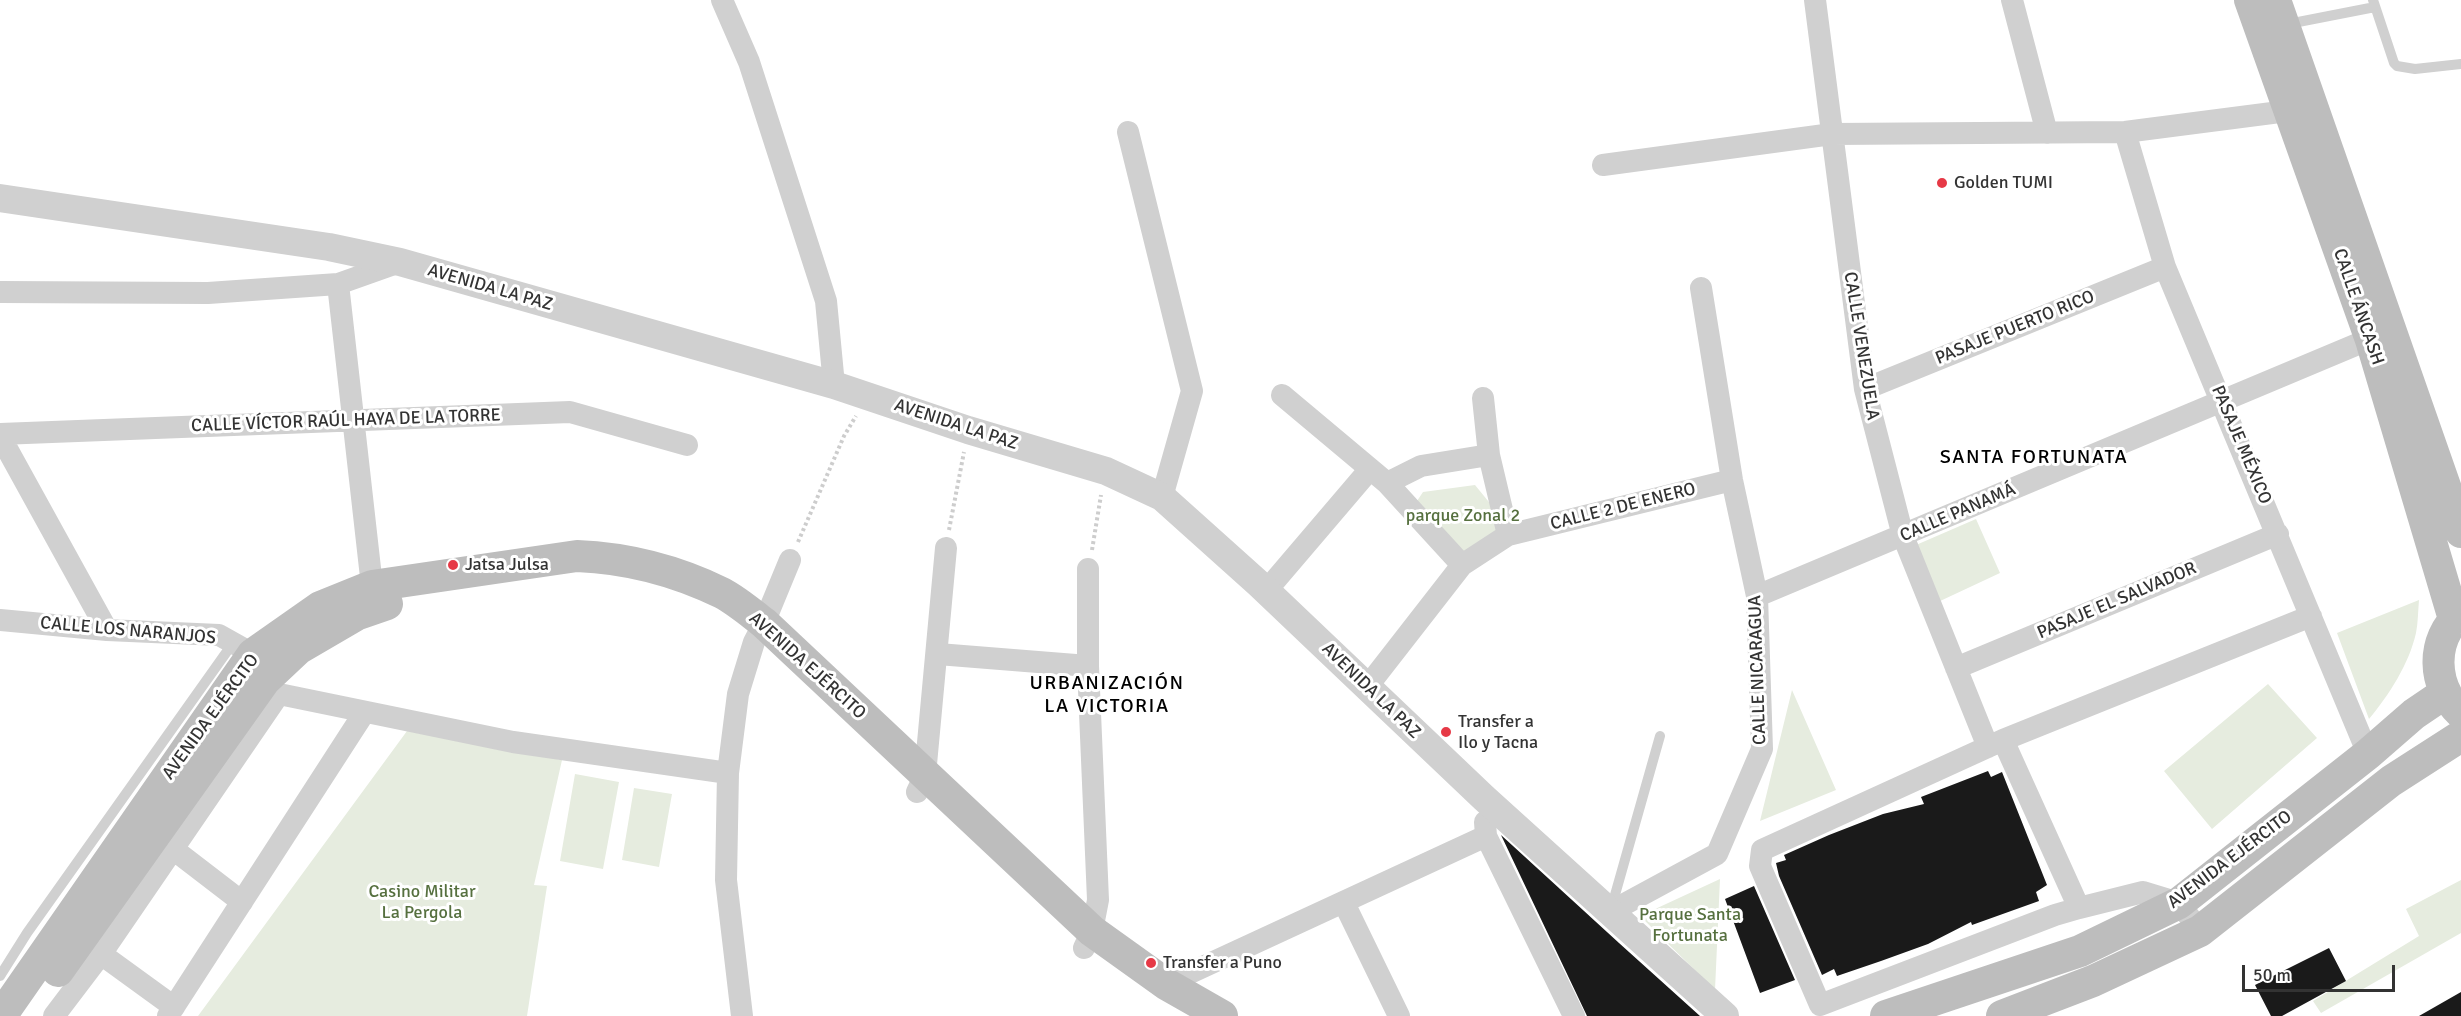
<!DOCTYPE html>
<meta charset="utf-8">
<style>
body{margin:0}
#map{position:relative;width:2461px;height:1016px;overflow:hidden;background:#fff;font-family:Signika,sans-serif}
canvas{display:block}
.scale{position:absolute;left:2242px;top:965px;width:153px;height:27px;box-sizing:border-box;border:3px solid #333;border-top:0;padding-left:8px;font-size:18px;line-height:21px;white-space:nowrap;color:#333;-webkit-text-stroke:4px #fff;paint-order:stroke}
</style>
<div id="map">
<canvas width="2461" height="1016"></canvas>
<div class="scale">50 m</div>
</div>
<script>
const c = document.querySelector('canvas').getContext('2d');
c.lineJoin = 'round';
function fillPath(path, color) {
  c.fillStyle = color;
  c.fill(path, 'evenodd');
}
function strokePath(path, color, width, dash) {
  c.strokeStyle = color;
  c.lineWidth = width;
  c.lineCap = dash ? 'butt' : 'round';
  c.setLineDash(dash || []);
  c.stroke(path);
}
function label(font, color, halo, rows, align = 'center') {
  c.font = font + ' Signika,sans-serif';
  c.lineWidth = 6;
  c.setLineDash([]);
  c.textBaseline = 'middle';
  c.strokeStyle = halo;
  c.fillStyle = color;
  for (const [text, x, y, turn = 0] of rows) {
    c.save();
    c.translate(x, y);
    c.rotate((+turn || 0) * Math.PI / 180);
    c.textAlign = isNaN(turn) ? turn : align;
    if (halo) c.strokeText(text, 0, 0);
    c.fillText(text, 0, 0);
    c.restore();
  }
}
const green = new Path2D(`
 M1475,485L1493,507L1500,537L1470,557L1411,510L1423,492Z
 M1976,519L2000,573L1938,602L1916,545Z
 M2419,600C2418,611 2418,623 2416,633C2409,664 2389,695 2369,719L2337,633Z
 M2268,684L2317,738L2212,829L2164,771Z
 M1792,690L1836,790L1760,821Z
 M407,731L562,760L534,885L547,886L527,1016H198Z
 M575,774L619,782L603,869L560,861Z
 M634,788L672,794L659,867L622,860Z
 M1720,879L1715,990L1640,916Z
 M2461,880V933L2321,1013L2313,1001L2419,936L2406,909Z`);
const building = new Path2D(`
 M1988,771L1991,777L2002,772L2047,885L2036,892L2039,901L1972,925L1971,922L1928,944L1881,961L1837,976L1834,969L1822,975L1779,876L1776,863L1786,860L1784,855L1829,835L1883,814L1924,804L1921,797Z
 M1501,835L1619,943L1700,1016H1587Z
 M1754,886L1795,980L1760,993L1725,899Z
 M2329,948L2346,981L2282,1016H2271L2255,985Z
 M2461,992V1016H2419Z`);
const path = new Path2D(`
 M949,530L964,452
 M798,542L844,436L856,416
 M1092,550L1101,495`);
const service = new Path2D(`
 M2373,0L2394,63L2397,66L2415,69L2461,64
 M2288,24L2375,7
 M1611,909L1660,736
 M0,976L27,933L233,643`);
const minor = new Path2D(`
 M722,0L749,62L826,301L834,385
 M1815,0L1865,389L1903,536L1988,747
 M2012,0L2047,133
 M1128,132L1192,391L1162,497
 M2125,132L2165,267L2368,754
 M1603,165L1832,134L2125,132L2303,109
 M338,284L372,586
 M0,292L208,293L338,284L400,262
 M1865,389L2165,267
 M1282,395L1387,483L1462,565
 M1483,398L1489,455L1508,535
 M0,434L570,412L687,445
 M0,436L107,630
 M1387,483L1421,466L1489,455
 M1266,591L1370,469
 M1757,596L2384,333
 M0,620L107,630L219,635L253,654L265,680L279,694L513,742L728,773
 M938,654L1088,666
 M1956,668L2278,534
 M1367,687L1462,565L1508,535L1732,480
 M2003,740L2079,908L2143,892L2179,903L2200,931
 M917,792L925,775L946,548
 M1485,822L1486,836L1574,1016
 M173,849L242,902
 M1344,903L1399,1016
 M2079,908L2055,915L1820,1005L1760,866L1762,850L2003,740L2311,616
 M1610,912L1717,854L1762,749L1757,596L1732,480L1701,288
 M1084,948L1092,931L1098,900L1088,666V569
 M101,954L174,1007
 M1166,984L1486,836
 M54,1016L101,954L279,694
 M168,1016L364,713
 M742,1016L726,880L728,773L738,694L754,642L764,623L790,560`);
const tertiary = new Path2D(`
 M0,198L329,247L400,262L834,385L968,430L1106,471L1162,497L1259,584L1484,798L1725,1016`);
const secondary = new Path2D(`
 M2250,0L2371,340L2454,619
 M2275,0L2461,532
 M2461,613C2430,640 2432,686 2461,713
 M58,971L265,680L298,649L358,614L387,604
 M1,1016L253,654L320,607L372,586L577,556C627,558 677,571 722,593C737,601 751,613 764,623L1092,931L1166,984L1222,1016
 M1886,1016L2080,951L2179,903L2368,754L2414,714L2445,693
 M2002,1016L2093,981L2200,931L2391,781L2461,736`);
const markers = [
 [1942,183,6,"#e63946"],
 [453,565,6,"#e63946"],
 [1446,732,6,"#e63946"],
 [1151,963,6,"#e63946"]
];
const poiNames = [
 ["Golden TUMI",1954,183],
 ["Jatsa Julsa",465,565],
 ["Transfer a",1458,722],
 ["Ilo y Tacna",1458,743],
 ["Transfer a Puno",1163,963]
];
const streetNames = [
 ["AVENIDA LA PAZ",490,288,16],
 ["CALLE ÁNCASH",2358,307,71],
 ["PASAJE PUERTO RICO",2015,328,-22],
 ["CALLE VENEZUELA",1861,346,81],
 ["CALLE VÍCTOR RAÚL HAYA DE LA TORRE",346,421,-2],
 ["AVENIDA LA PAZ",956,425,18],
 ["PASAJE MÉXICO",2241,445,67],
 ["CALLE 2 DE ENERO",1623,507,-14],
 ["CALLE PANAMÁ",1958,513,-23],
 ["PASAJE EL SALVADOR",2117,601,-23],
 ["CALLE LOS NARANJOS",128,631,5],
 ["AVENIDA EJÉRCITO",807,666,42],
 ["CALLE NICARAGUA",1758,670,-92],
 ["AVENIDA LA PAZ",1371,691,44],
 ["AVENIDA EJÉRCITO",211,717,-54],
 ["AVENIDA EJÉRCITO",2230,860,-37]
];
const parkNames = [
 ["parque Zonal 2",1463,516],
 ["Casino Militar",422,892],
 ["La Pergola",422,913],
 ["Parque Santa",1690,915],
 ["Fortunata",1690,936]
];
const neighbourhoodNames = [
 ["SANTA FORTUNATA",2034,458],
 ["URBANIZACIÓN",1107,684],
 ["LA VICTORIA",1107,707]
];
fillPath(green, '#e6ecdf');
fillPath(building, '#1a1a1a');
strokePath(path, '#cdcdcd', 4, [3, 3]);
strokePath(service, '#d0d0d0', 10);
strokePath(minor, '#d0d0d0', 22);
strokePath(tertiary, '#d0d0d0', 28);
strokePath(secondary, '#bdbdbd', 32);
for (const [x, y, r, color] of markers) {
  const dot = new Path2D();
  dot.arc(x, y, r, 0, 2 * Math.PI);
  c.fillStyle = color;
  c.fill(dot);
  strokePath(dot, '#fff', 2);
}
label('18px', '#333', '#fff', poiNames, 'left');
label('18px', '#333', '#fff', streetNames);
label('18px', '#56703f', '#fff', parkNames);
c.letterSpacing = '1.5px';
label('20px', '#000', '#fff', neighbourhoodNames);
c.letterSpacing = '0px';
</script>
